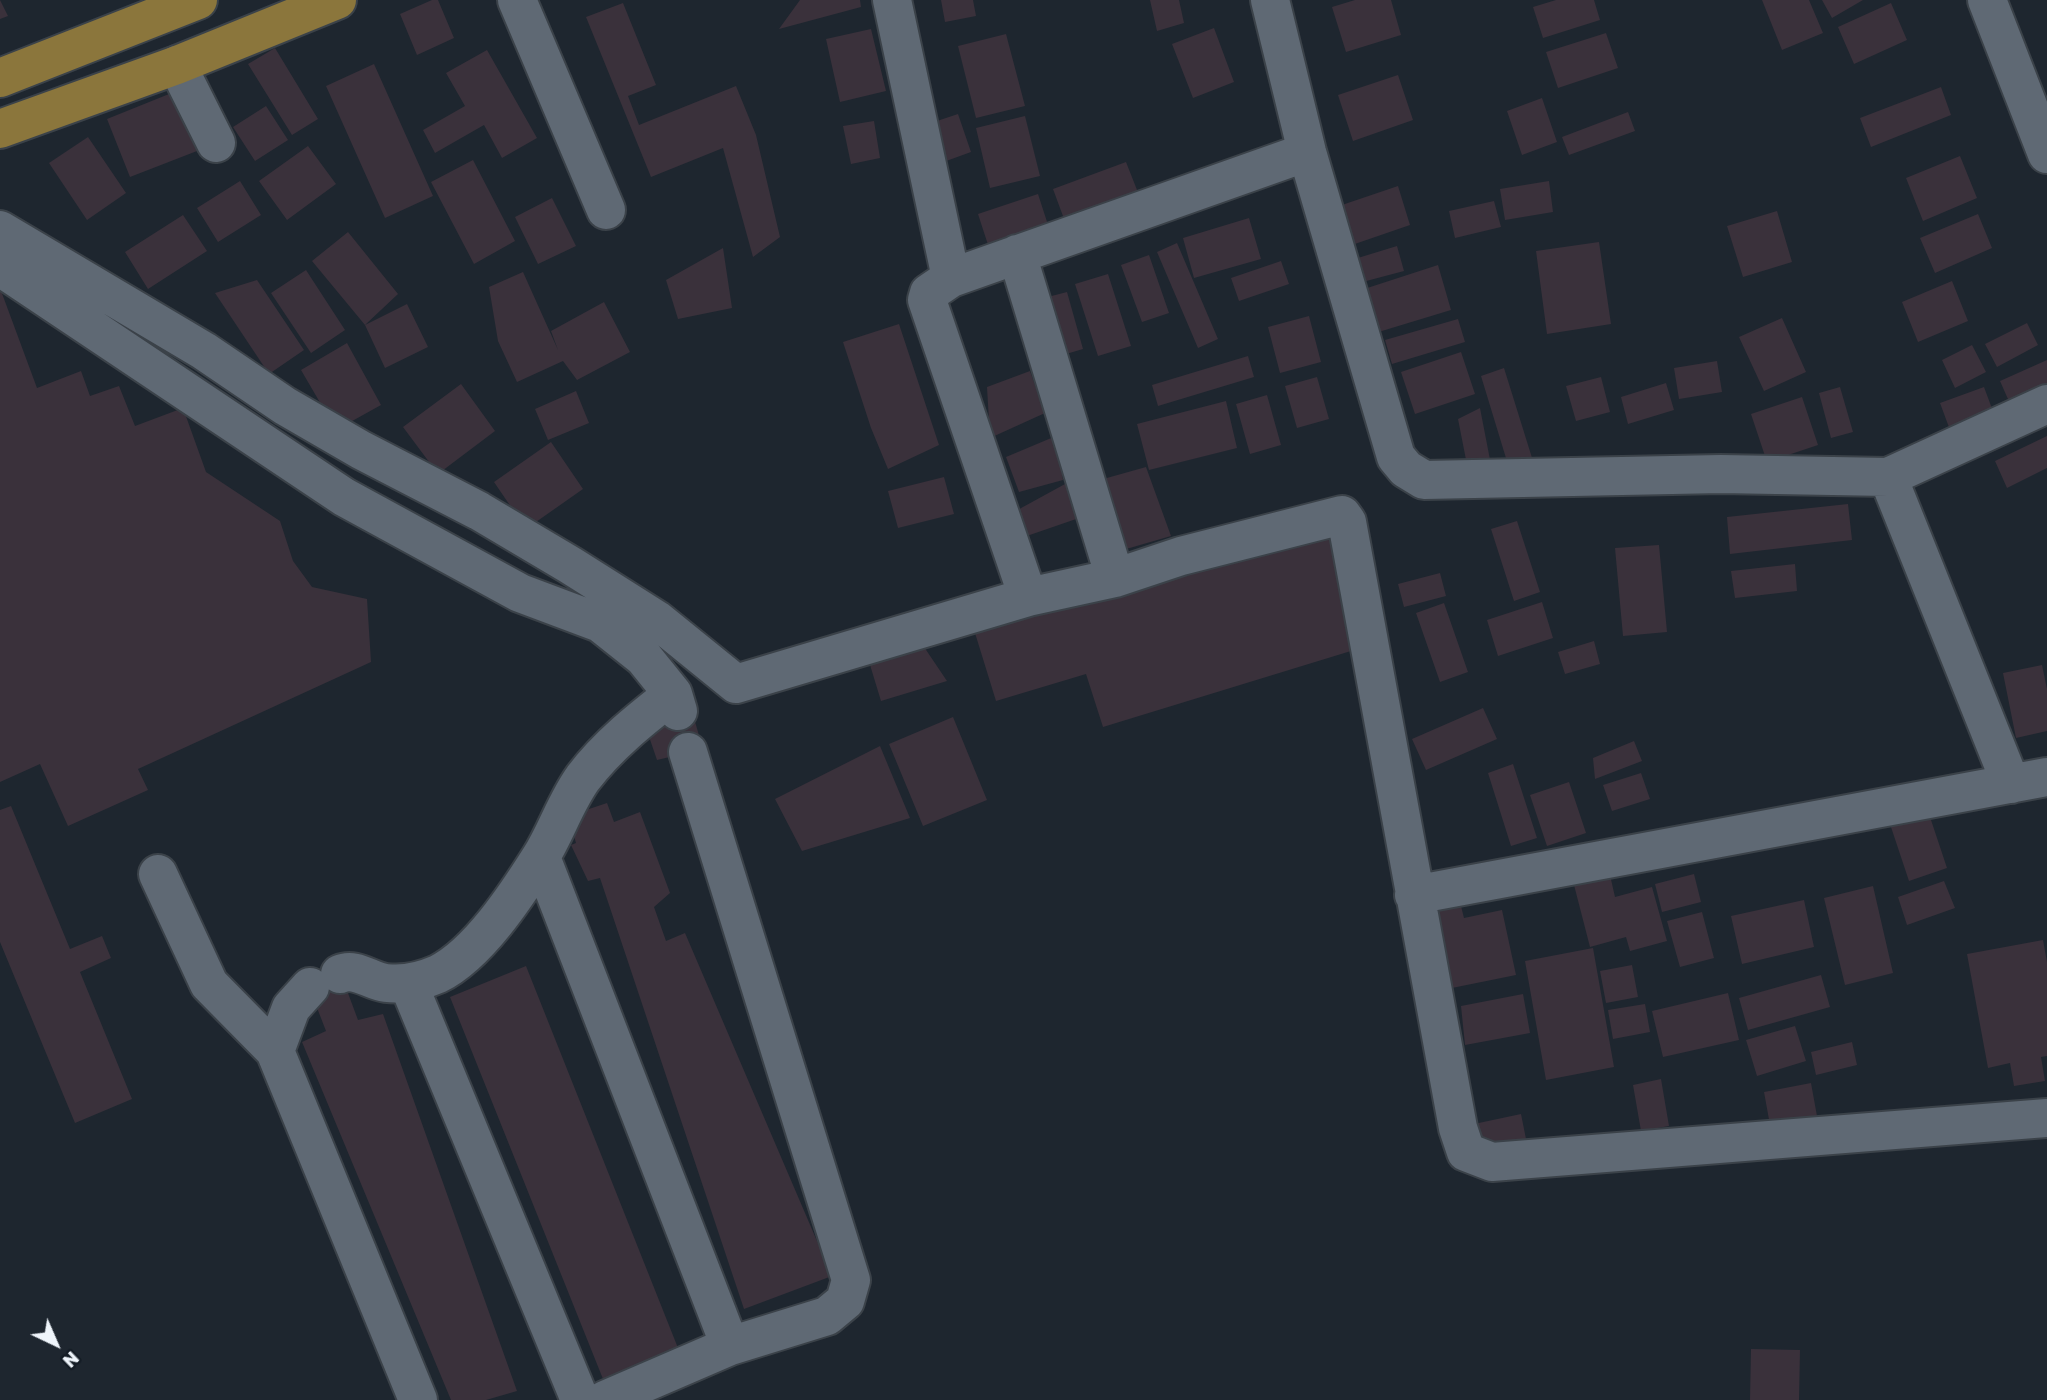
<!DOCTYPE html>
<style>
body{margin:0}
#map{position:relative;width:2047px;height:1400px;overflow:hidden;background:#1e262f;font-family:Rubik,sans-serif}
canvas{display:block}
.north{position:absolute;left:21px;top:1309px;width:70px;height:70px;-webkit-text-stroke:5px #141c25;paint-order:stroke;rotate:136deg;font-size:19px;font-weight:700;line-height:28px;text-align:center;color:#eff5fb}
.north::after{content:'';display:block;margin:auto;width:24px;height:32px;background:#eff5fb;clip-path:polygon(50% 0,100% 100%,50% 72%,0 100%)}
</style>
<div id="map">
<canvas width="2047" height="1400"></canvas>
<div class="north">N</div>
</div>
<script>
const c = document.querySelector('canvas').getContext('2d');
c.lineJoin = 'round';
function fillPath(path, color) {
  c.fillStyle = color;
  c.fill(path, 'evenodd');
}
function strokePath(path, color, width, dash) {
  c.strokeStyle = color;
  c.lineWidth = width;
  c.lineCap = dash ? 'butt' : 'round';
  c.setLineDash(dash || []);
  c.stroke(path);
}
const building = new Path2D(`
 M0,0L8,16L0,19Z
 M432,0H438L454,38L417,55L400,14Z
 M800,0H860L861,7L779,29Z
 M941,0H973L976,16L945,22Z
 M1150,0H1179L1184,23L1157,31Z
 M1355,0H1391L1401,35L1346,52L1332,7Z
 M1556,0H1594L1600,20L1543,38L1533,7Z
 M1762,0H1809L1823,33L1782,50Z
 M1822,0H1863L1832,18Z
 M623,3L656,85L628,96L639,125L736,86L756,135L780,237L753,257L723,148L651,177L586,17Z
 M1891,3L1907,40L1854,64L1838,27Z
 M1214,28L1234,82L1193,98L1172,44Z
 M871,29L886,91L840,102L826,39Z
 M1606,33L1618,68L1558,88L1546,52Z
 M1006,34L1025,106L976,118L958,46Z
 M275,48L318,119L292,135L248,64Z
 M487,50L537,138L502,158L484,125L435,153L423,130L465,106L446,73Z
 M374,64L433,196L385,218L326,86Z
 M1398,75L1413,120L1353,141L1338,95Z
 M1941,87L1951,115L1871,147L1860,118Z
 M174,92L197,151L130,177L107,119Z
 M1542,98L1557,142L1522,155L1507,111Z
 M266,106L288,140L255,161L233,127Z
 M1628,112L1635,131L1569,155L1562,137Z
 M958,114L971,152L938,164L925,125Z
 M1025,116L1040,176L990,188L976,128Z
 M874,121L880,158L851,164L843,126Z
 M88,137L126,193L87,220L49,163Z
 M308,146L336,184L287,220L259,181Z
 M1960,156L1977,198L1923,221L1906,178Z
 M473,160L515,241L474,264L431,182Z
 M1126,162L1141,200L1067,227L1053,189Z
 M240,181L261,215L218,242L197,208Z
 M1549,181L1553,212L1505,220L1500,189Z
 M1398,186L1410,225L1349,246L1336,207Z
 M1038,194L1050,231L990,251L978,214Z
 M552,198L576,246L538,264L515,217Z
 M1494,201L1501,227L1455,238L1449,211Z
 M1777,211L1792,262L1743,277L1727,226Z
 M1978,214L1992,248L1935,273L1920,238Z
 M183,215L207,251L148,289L125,252Z
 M1249,218L1261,259L1194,278L1183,238Z
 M348,232L398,294L365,325L407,304L428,347L385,368L365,325L312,261Z
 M1599,242L1611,324L1547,334L1536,251Z
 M1177,243L1218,339L1198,348L1157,252Z
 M1397,246L1404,271L1355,284L1348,261Z
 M723,248L732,308L678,319L666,280Z
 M1149,255L1169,313L1142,322L1121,265Z
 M1281,261L1289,284L1239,301L1231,278Z
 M1438,265L1451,310L1372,334L1358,291Z
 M306,270L345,330L311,353L271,293Z
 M523,272L558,350L551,331L604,302L630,352L577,380L563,361L517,382L498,341L489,287Z
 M1108,274L1131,346L1098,356L1075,284Z
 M257,280L304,350L269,374L215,293Z
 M1952,281L1968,321L1918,342L1902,302Z
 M0,288L37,388L81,371L90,396L119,386L135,426L183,408L206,472L280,521L293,561L312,587L367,599L371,662L138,769L148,790L68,826L40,764L0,782Z
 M1067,292L1083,349L1056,357L1040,299Z
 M1309,316L1321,362L1280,373L1268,327Z
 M1782,318L1806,372L1764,391L1739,337Z
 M1458,319L1465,342L1392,364L1385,340Z
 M2027,323L2038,345L1997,367L1985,344Z
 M899,324L939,445L888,469L871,428L843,342Z
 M347,343L381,405L336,430L301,370Z
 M1972,345L1986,372L1955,388L1942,360Z
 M1461,352L1475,394L1415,414L1401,372Z
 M1248,356L1254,377L1158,406L1152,385Z
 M2047,360V390L2011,406L2000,381Z
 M1717,361L1722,392L1679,399L1674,368Z
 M1504,368L1533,461L1509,468L1481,376Z
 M1030,371L1045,413L990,438L987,387Z
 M1317,377L1329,419L1297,428L1285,386Z
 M1601,377L1610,412L1576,421L1566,386Z
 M1666,383L1674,410L1628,424L1621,397Z
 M461,384L495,431L438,474L403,427Z
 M1840,387L1853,432L1831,438L1819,393Z
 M1984,387L1994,414L1950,430L1940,403Z
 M576,391L589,423L548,440L535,409Z
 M1267,395L1281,445L1250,454L1236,404Z
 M1802,397L1818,445L1767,462L1751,414Z
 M1226,401L1237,448L1149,470L1137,424Z
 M1480,408L1492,470L1469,475L1458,419Z
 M1056,436L1063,480L1019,492L1006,457Z
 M2047,436V468L2007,488L1995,461Z
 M551,442L583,489L526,529L494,482Z
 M1146,467L1171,536L1116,552L1089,483Z
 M944,477L954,514L898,528L888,491Z
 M1065,484L1079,518L1021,538L1012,513Z
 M1848,504L1852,540L1730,554L1727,517Z
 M1517,521L1540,592L1514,601L1491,529Z
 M1328,526L1364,647L1103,727L1086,674L996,701L975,633Z
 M1659,545L1667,632L1623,636L1615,548Z
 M1795,564L1797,591L1735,598L1731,571Z
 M1440,573L1446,596L1404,607L1398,584Z
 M1542,602L1553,638L1498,656L1487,620Z
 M1444,603L1468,672L1440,682L1416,613Z
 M918,638L947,681L881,701L867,655Z
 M1594,641L1600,664L1565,674L1558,652Z
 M2042,665L2047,689V731L2016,738L2003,673Z
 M691,708L703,749L657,760L643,719Z
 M1483,708L1497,739L1426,770L1412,739Z
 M953,717L987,800L923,826L889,744Z
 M1634,741L1642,761L1595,779L1593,758Z
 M880,746L910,818L802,851L775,799Z
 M1513,764L1537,838L1511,846L1488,773Z
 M1641,773L1650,799L1612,811L1603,785Z
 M1569,782L1586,833L1547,846L1530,795Z
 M607,803L614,822L640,812L670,893L654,907L666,941L685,933L832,1276L744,1309L600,878L588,881L571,845L576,843L568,816Z
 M11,806L70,949L102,936L111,958L80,972L132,1099L75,1123L0,942V810Z
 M1928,811L1947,868L1909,881L1890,824Z
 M1694,874L1701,902L1662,912L1655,884Z
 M1610,875L1615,897L1652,887L1667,941L1630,951L1626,937L1590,947L1574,885Z
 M1944,881L1955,908L1907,925L1898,897Z
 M1873,886L1893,973L1845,985L1824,898Z
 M1459,898L1464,918L1502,910L1516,975L1447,989L1429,904Z
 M1804,900L1814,947L1742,964L1731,916Z
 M1702,912L1714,958L1680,967L1667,921Z
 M2043,940L2047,962V1056L2041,1057L2045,1081L2014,1086L2010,1063L1988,1068L1967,954Z
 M1593,948L1614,1067L1546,1080L1525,961Z
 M1632,965L1638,997L1606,1003L1600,971Z
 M526,966L680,1353L605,1384L450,997Z
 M339,969L358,1020L383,1014L517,1391L486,1400H451L302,1042L326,1031L307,982Z
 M1821,975L1830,1007L1748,1030L1739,998Z
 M1728,993L1739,1040L1663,1057L1652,1011Z
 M1523,994L1530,1033L1465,1045L1461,1006Z
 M1645,1004L1650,1032L1613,1039L1608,1010Z
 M1795,1026L1806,1061L1757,1076L1746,1040Z
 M1852,1042L1857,1065L1816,1075L1811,1052Z
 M1661,1079L1669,1126L1641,1131L1633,1085Z
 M1811,1083L1817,1116L1770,1125L1764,1092Z
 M1521,1114L1526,1139L1480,1149L1474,1124Z
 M1751,1349L1800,1350L1799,1400H1750Z`);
const minor = new Path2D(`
 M517,0L606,210
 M892,0L951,278
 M1270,0L1307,152L1396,457L1406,469L1424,480L1721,474L1888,477L2047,404
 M1987,0L2047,154
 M177,65L216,143
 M0,230L204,351L285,406L361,450L479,511L570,565L657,620L736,684L1028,597L1115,578L1181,556L1342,515L1347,522L1458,1128L1466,1152L1492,1162L2047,1118
 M1017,254L1115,578
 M0,267L344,497L520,593L600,623L644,658L673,694L678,711
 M1888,477L2011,784
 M1028,597L927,300L929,293L951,278L1307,152
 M541,857L730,1346
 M158,874L209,984L275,1051
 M1414,895L2047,777
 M340,974C356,967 370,981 386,983C403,985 422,981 438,974C478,954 516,896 540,858C556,833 565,803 583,778C608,745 641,719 673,694
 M408,983L580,1400
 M310,987L291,1008L275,1051L418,1400
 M605,1400L730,1346L827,1316L845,1301L851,1280L688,752`);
const major = new Path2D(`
 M0,78L198,0
 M0,129L177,65L337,0`);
fillPath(building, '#3a313b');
strokePath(minor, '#3b4249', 42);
strokePath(major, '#3b4249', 42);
strokePath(minor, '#5f6974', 38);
strokePath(major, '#8b763c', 38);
</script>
